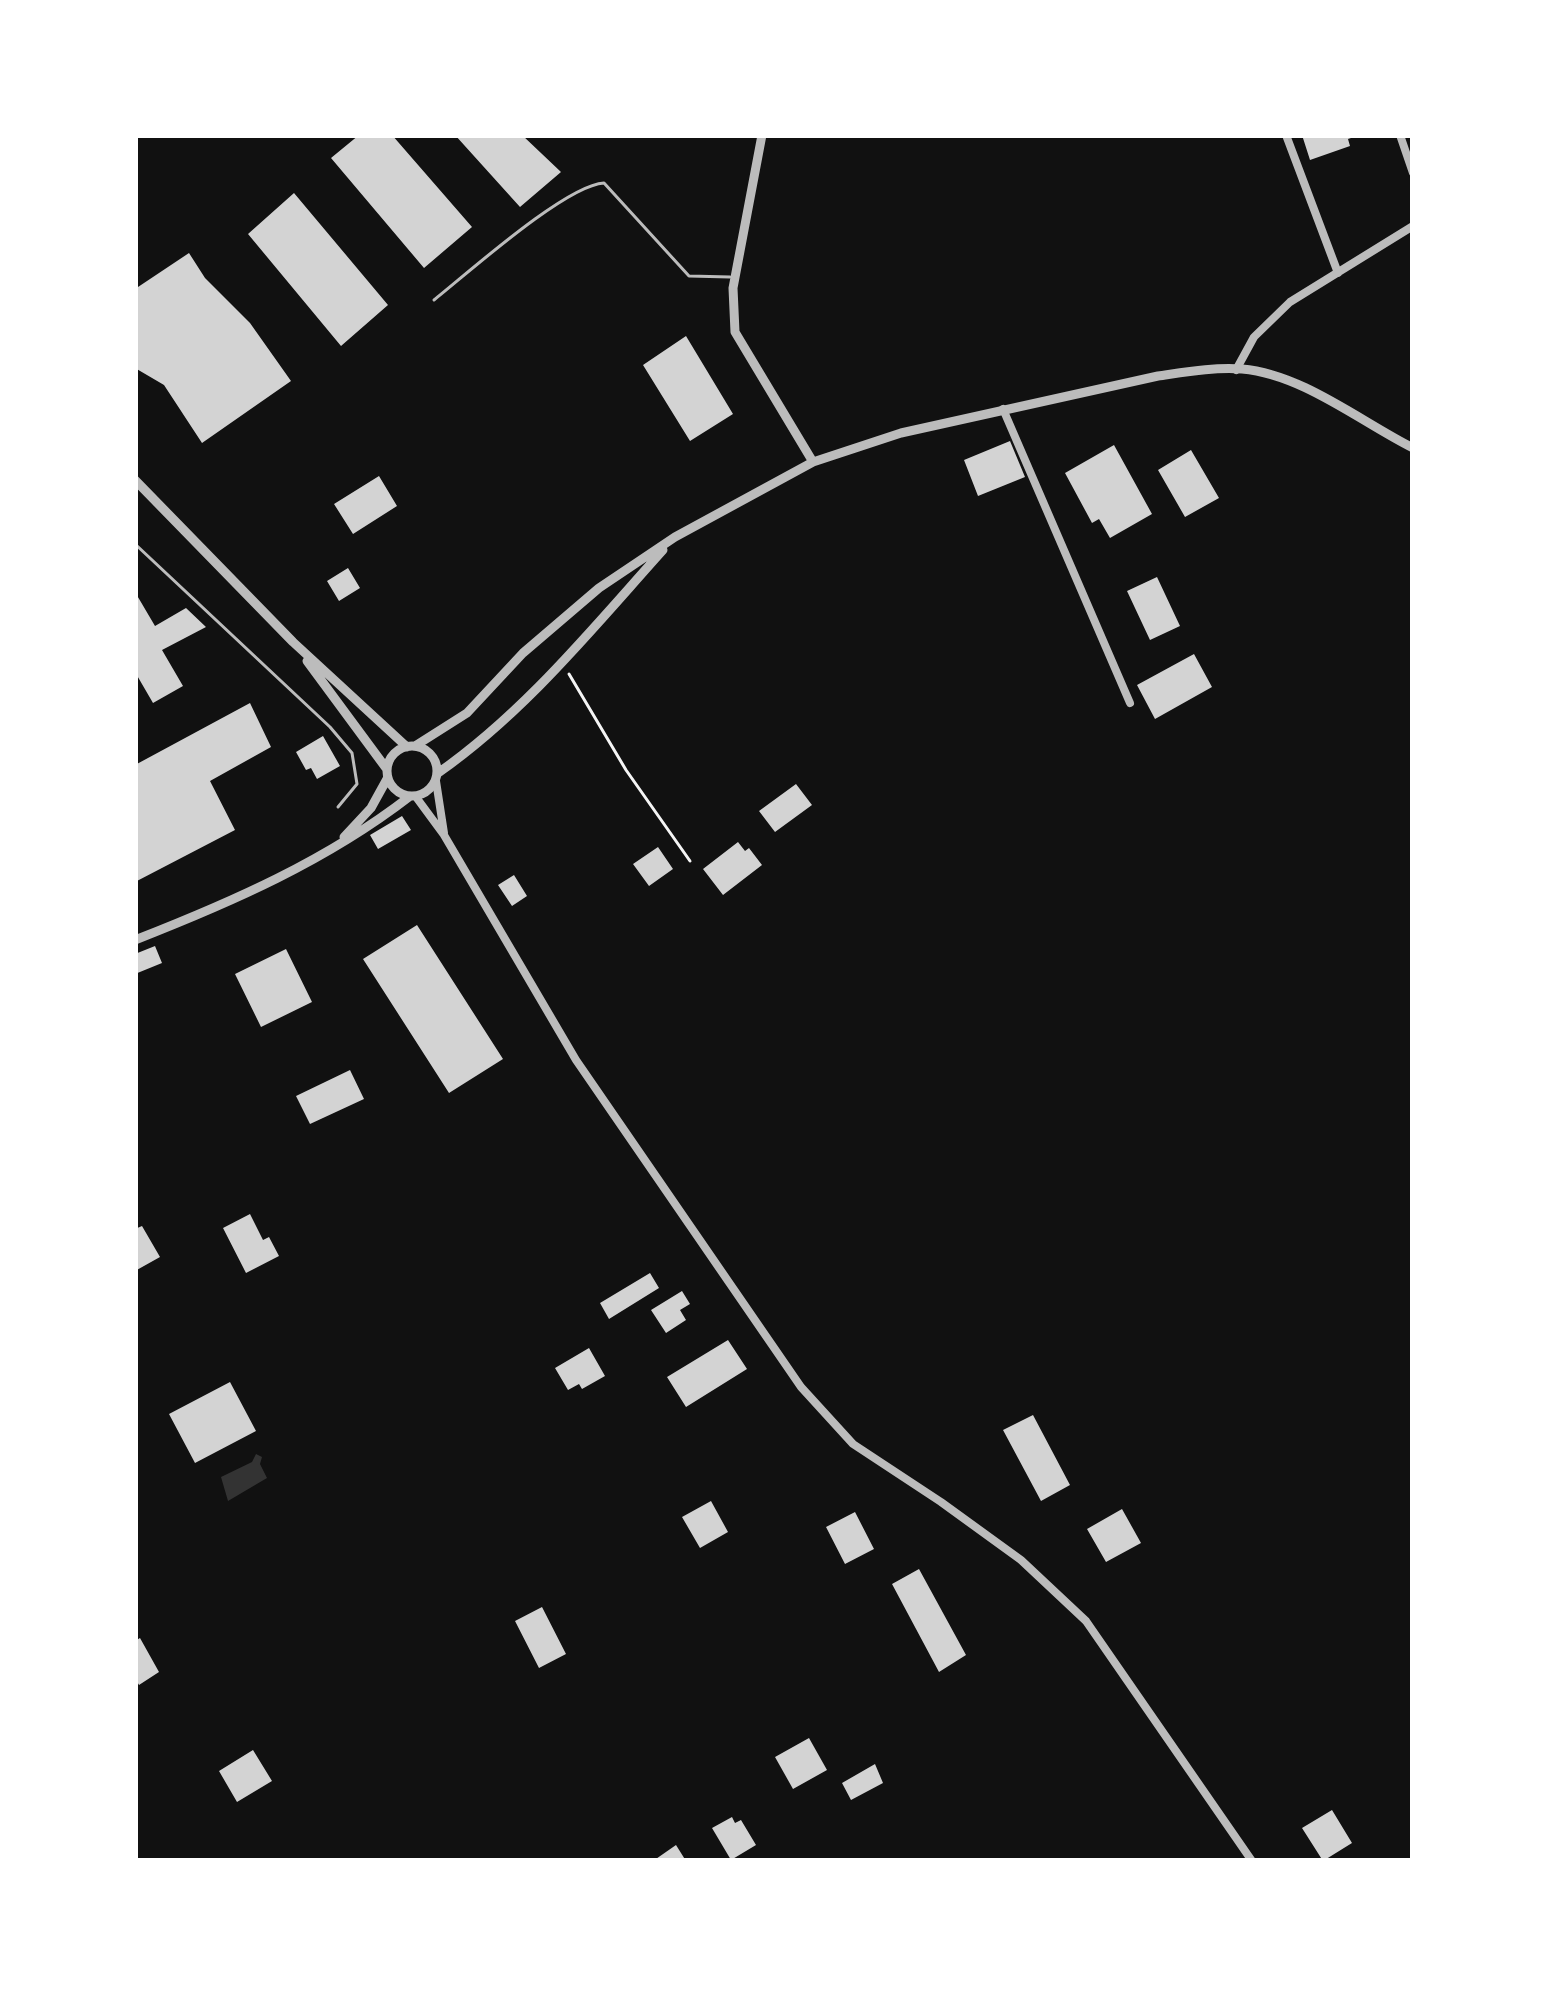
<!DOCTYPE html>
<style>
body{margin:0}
#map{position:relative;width:1548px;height:1996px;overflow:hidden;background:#111;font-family:"Alegreya Sans",sans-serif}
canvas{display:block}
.frame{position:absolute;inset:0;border:138px solid #fff;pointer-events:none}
</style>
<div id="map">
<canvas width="1548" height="1996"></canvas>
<div class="frame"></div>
</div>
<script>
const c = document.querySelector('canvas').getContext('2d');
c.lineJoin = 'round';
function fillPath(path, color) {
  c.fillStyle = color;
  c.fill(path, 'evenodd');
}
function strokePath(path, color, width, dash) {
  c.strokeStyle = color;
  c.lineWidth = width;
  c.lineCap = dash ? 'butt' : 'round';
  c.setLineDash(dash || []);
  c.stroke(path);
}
const water = new Path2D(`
 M256,1454L262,1457L260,1464L267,1478L228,1501L221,1477L252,1462Z`);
const building = new Path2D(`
 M359,135H392L472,227L424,268L331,158Z
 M455,135H522L561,172L520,207Z
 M1302,135H1357V136L1348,139L1350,146L1310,160Z
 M294,193L388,305L341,346L248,234Z
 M189,253L205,278L250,323L291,381L202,443L164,385L135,368V289Z
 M686,336L733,414L690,441L643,365Z
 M1010,441L1025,477L978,496L964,460Z
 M1114,445L1152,514L1110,538L1099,519L1092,523L1065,473Z
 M1191,450L1219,498L1185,517L1158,470Z
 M379,476L397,506L353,534L334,504Z
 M348,568L360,588L339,601L327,581Z
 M1157,577L1180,626L1150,640L1127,591Z
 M135,592L155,626L186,608L206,627L162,650L183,686L153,703L135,672Z
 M1194,654L1212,687L1155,719L1137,685Z
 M250,703L271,747L210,781L235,830L135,882V765Z
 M323,736L340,766L317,779L311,768L306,770L296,752Z
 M796,784L812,805L775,832L759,811Z
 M402,816L411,830L378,849L370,835Z
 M738,842L745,851L749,848L762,865L723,895L703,869Z
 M658,847L673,869L649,886L633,864Z
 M514,875L527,896L512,906L498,885Z
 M417,925L503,1059L449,1093L363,959Z
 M155,946L162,963L135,974V954Z
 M286,949L312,1002L261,1027L235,974Z
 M350,1070L364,1099L310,1124L296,1096Z
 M250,1214L263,1240L269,1237L279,1256L246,1273L223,1228Z
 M142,1226L160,1257L135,1271V1229Z
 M650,1273L659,1288L609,1319L600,1303Z
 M682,1291L690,1304L680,1310L686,1320L666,1333L651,1310Z
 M728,1340L747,1369L686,1407L667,1377Z
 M589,1348L605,1376L582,1389L579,1384L568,1390L555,1368Z
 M230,1382L256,1431L195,1463L169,1414Z
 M1033,1415L1070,1485L1041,1501L1003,1430Z
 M711,1501L728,1532L700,1548L682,1517Z
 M1122,1509L1141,1543L1106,1562L1087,1529Z
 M855,1512L874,1549L845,1564L826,1527Z
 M919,1569L966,1655L939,1672L892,1584Z
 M542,1607L566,1654L539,1668L515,1621Z
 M140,1638L159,1672L139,1685L135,1678V1641Z
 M809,1738L827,1770L793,1789L775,1757Z
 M253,1750L272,1781L237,1802L219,1771Z
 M875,1764L883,1783L851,1800L842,1783Z
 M1332,1810L1352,1843L1323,1861L1302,1828Z
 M732,1817L735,1823L741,1820L756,1845L731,1860L712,1828Z
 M676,1845L686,1861H653Z`);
const path = new Path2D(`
 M569,674L626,770L690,861`);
const service = new Path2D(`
 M434,300C468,273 566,185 604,183L689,276L730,277
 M135,544L330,727L352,753L357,784L338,807`);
const minor = new Path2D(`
 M1286,135L1338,273
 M1400,135L1413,173
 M1236,370L1254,337L1290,302L1413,226
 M1003,409L1130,703
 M436,781L444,833
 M416,797L444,835L576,1060L801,1387L853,1444L941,1502L1021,1560L1086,1621L1252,1861`);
const tertiary = new Path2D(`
 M762,135L733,288L735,332L813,462
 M135,480L293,642L407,747
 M307,661L386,768
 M387 771a25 25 0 1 1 50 0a25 25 0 1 1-50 0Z
 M415,746L467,713L523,653L599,588L675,537L813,462L901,433L1158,376C1186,372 1214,367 1242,369C1302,374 1361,422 1413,448
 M438,773C525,712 592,629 663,550
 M344,837L371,808L387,779
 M135,940C232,902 326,861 409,797`);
fillPath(water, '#333');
fillPath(building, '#d3d3d3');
strokePath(path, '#f5f5f5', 3);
strokePath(service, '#bcbcbc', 3);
strokePath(minor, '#bcbcbc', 8);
strokePath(tertiary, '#bcbcbc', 9);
</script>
